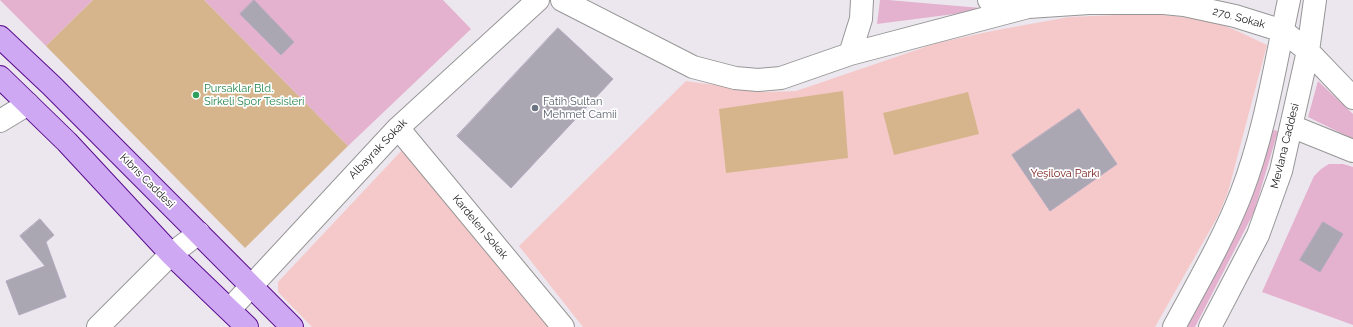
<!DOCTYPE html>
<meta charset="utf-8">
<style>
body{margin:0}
canvas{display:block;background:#ece7ef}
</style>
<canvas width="1353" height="327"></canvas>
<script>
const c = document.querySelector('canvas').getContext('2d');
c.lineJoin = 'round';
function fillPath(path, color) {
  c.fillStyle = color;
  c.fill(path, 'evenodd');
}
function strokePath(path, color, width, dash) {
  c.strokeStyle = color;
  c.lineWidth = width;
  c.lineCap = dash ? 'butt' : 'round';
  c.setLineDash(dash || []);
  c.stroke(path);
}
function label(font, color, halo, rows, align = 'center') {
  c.font = font + ' Raleway,sans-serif';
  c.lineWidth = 3.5;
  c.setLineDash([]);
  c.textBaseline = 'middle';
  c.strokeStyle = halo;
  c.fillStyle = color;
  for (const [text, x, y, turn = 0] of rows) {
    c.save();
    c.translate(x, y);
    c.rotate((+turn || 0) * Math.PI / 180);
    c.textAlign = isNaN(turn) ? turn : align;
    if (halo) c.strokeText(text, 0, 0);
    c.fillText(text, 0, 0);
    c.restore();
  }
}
const grass = new Path2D(`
 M0,0H93L46,46Z
 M204,0H443L471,29L348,146Z
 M880,0H888L993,9L877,24Z
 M1318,81L1353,114V139L1308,117Z
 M1273,130L1278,131L1254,212L1195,327H1186L1244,217Z
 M1329,164H1343L1353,167V325L1262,292L1314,176L1321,169Z`);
const park = new Path2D(`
 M1142,14C1169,15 1195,17 1222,25C1237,30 1252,38 1267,45L1228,192L1218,216L1155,327H583L519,246L686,81L764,92L796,91L937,43L992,31L1069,17Z
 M403,149L551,327H312L278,292V282Z`);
const pitch = new Path2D(`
 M93,0H204L348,146L245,248L46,46Z
 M843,91L848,158L726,173L719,109Z
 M968,92L979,134L894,155L883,113Z`);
const building = new Path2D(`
 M254,0L294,42L281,55L240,14Z
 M558,28L613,79L511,188L457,136Z
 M1079,109L1117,164L1050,211L1012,155Z
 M40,219L54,235L46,242L66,297L19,315L6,281L45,266L20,236Z
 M1323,222L1343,234L1320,272L1300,260Z`);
const minor = new Path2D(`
 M562,0L693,67L735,78L758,80L781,78L850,54L1028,7L989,0
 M1028,7L1089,3H1164L1184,5L1235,16L1283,31L1308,51L1353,98
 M850,54L861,19L862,0
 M0,121L28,104
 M1291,126L1353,151
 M398,128L563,327
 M230,309L398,128L538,0
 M98,327L171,254L199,233
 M1174,327C1197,284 1223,240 1241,194C1265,132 1275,65 1289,0
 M1210,327L1258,235L1281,171L1308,51L1315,0`);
const major = new Path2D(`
 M0,37L52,86L292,327
 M0,77L67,142L171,254L247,327`);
const markers = [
 [196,95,4,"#2e9e5b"],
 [535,108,4,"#6b7280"]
];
const streetNames = [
 ["270. Sokak",1239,18,15],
 ["Mevlana Caddesi",1285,146,-76],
 ["Albayrak Sokak",378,149,-46],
 ["Kıbrıs Caddesi",147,181,45],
 ["Kardelen Sokak",480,227,50]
];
const leisureNames = [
 ["Pursaklar Bld.",204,89],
 ["Sirkeli Spor Tesisleri",204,102]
];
const worshipNames = [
 ["Fatih Sultan",543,102],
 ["Mehmet Camii",543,115]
];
const parkNames = [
 ["Yeşilova Parkı",1065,174]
];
fillPath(grass, '#e4b2ce');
fillPath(park, '#f5c9c9');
fillPath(pitch, '#d7b58c');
fillPath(building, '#aaa6b2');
strokePath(building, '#b2abc0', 1);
strokePath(minor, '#979797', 24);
strokePath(major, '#5b0e8d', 24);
strokePath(minor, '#fff', 22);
strokePath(major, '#cea8f3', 22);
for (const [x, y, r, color] of markers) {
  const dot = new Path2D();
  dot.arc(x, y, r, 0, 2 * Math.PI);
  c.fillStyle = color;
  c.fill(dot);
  strokePath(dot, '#fff', 1.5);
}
label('11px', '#202020', '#fff', streetNames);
label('11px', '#27864d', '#fff', leisureNames, 'left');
label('11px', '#5b616d', '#fff', worshipNames, 'left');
label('11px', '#751816', '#fff', parkNames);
</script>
